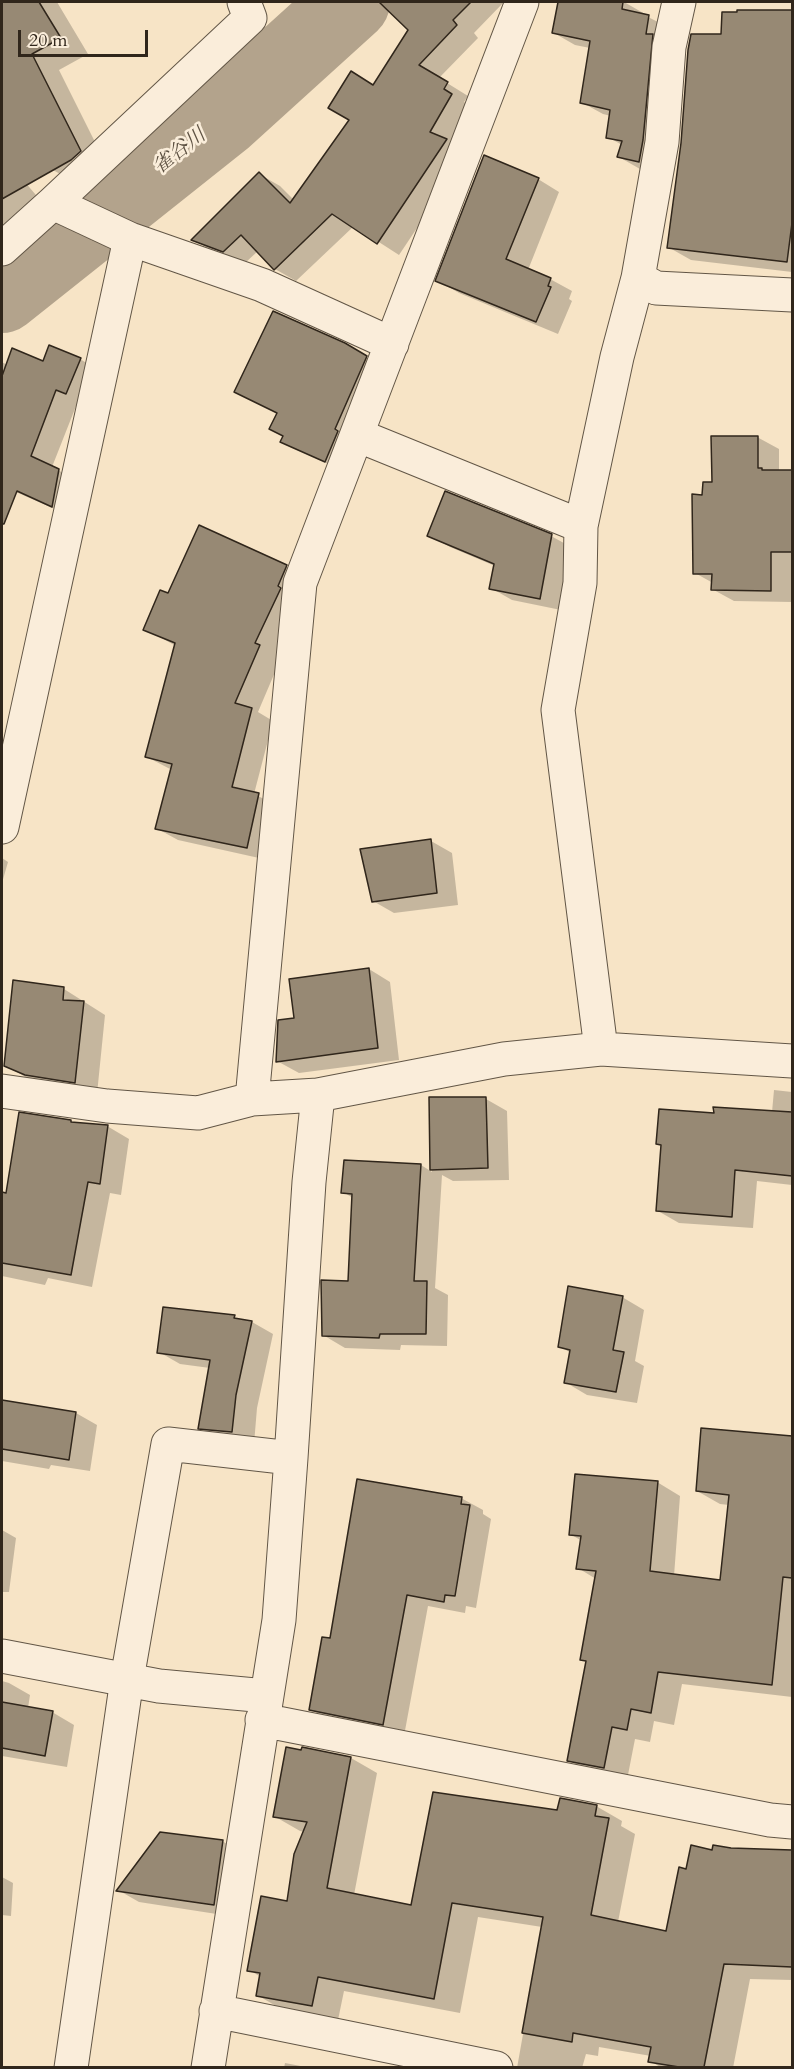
<!DOCTYPE html>
<meta charset="utf-8">
<style>
body{margin:0}
#map{position:relative;width:794px;height:2069px;overflow:hidden;background:#f7e4c6;font-family:Cardo,serif}
canvas{display:block}
.frame{position:absolute;inset:0;border:3px solid #30261b;pointer-events:none}
.scale{position:absolute;left:18px;top:30px;width:130px;height:27px;box-sizing:border-box;border:3px solid #30261b;border-top:0;padding-left:8px;font-size:18px;line-height:21px;white-space:nowrap;color:#30261b;-webkit-text-stroke:4px #faedda;paint-order:stroke}
</style>
<div id="map">
<canvas width="794" height="2069"></canvas>
<div class="frame"></div>
<div class="scale">20 m</div>
</div>
<script>
const c = document.querySelector('canvas').getContext('2d');
c.lineJoin = 'round';
function fillPath(path, color) {
  c.fillStyle = color;
  c.fill(path, 'evenodd');
}
function strokePath(path, color, width, dash) {
  c.strokeStyle = color;
  c.lineWidth = width;
  c.lineCap = dash ? 'butt' : 'round';
  c.setLineDash(dash || []);
  c.stroke(path);
}
function label(font, color, halo, rows, align = 'center') {
  c.font = font + ' Cardo,"Noto Serif JP",serif';
  c.lineWidth = 5;
  c.setLineDash([]);
  c.textBaseline = 'middle';
  c.strokeStyle = halo;
  c.fillStyle = color;
  for (const [text, x, y, turn = 0] of rows) {
    c.save();
    c.translate(x, y);
    c.rotate((+turn || 0) * Math.PI / 180);
    c.textAlign = isNaN(turn) ? turn : align;
    if (halo) c.strokeText(text, 0, 0);
    c.fillText(text, 0, 0);
    c.restore();
  }
}
const shadow = new Path2D(`
 M2,2H57L88,54L59,70L108,168L81,186L53,170L2,84Z
 M388,2H504L474,33L478,38L439,78L468,96L464,102L472,108L467,153L399,255L354,226L296,281L275,269L258,251L245,263L214,252L194,240L259,174L280,186L294,200L375,86L410,30L385,5Z
 M559,2H624L645,14L644,15L670,28L661,173L640,169L619,157L622,145L608,137L611,116L603,114L581,102L590,48L575,45L554,33Z
 M738,12H792V272L691,260L668,247L723,36Z
 M2,155L41,201L2,228Z
 M538,179L559,192L528,270L550,279L572,291L569,299L572,301L558,334L459,293L437,280Z
 M344,345L387,369L346,473L282,441L285,437L278,414L258,403Z
 M80,359L101,372L88,405L78,401L52,467L80,482L73,517L9,489L2,507V362L7,365Z
 M757,437L779,449V472H792V602L734,601L712,589L713,583L695,573L704,496L713,483Z
 M428,535L551,536L573,548L561,610L512,600L491,588L495,566L450,547Z
 M286,567L307,579L301,602L276,656L281,658L258,712L273,721L254,794L280,807L268,860L178,840L156,828L172,770L147,757L176,646L145,629L169,595Z
 M431,841L452,853L458,905L394,913L373,901Z
 M2,858L8,862L2,883Z
 M369,969L390,982L399,1060L299,1073L277,1061L296,1019Z
 M64,989L105,1015L97,1094L48,1087L27,1078L5,1065Z
 M774,1090L792,1092V1185L757,1181L753,1228L679,1223L658,1211L663,1146L658,1144L715,1115L772,1112Z
 M430,1098L486,1099L507,1111L509,1180L453,1181L442,1175L435,1288L448,1295L447,1346L401,1345L400,1350L345,1348L323,1335L350,1282L353,1198L343,1192L421,1165L432,1172Z
 M71,1121L75,1123L107,1126L129,1139L121,1195L110,1193L92,1287L48,1278L45,1285L2,1276V1194L7,1195Z
 M622,1297L644,1310L635,1361L644,1366L637,1403L587,1395L565,1382L571,1353L559,1346Z
 M234,1317L242,1321L252,1322L273,1334L257,1408L254,1444L221,1440L200,1428L210,1368L180,1364L159,1352Z
 M2,1401L76,1413L97,1425L90,1471L51,1465L49,1469L2,1461Z
 M702,1430L792,1437V1697L682,1684L674,1725L654,1721L650,1742L635,1739L627,1780L591,1773L568,1760L587,1662L581,1659L596,1579L578,1568L582,1541L570,1534L657,1482L680,1496L674,1576L722,1582L729,1505L720,1504L697,1491Z
 M461,1498L483,1510V1514L491,1519L476,1608L466,1606L465,1613L428,1606L404,1736L332,1722L310,1709L331,1640Z
 M2,1530L16,1538L9,1592H2Z
 M2,1681L9,1683L30,1695L28,1708L52,1712L74,1725L67,1767L2,1756Z
 M303,1749L351,1758L377,1773L354,1895L412,1906L558,1812L596,1806L622,1821L621,1826L635,1834L618,1922L667,1932L687,1871L713,1851L731,1850L792,1852V1980L750,1979L733,2068H662L650,2061L651,2056L599,2047L598,2056L586,2054L582,2068H517L542,1927L478,1917L460,2013L344,1991L338,2020L283,2010L257,1995L261,1977L249,1970L288,1903L305,1832L300,1831L274,1816Z
 M222,1841L244,1854L236,1917L139,1902L118,1890Z
 M2,1877L13,1883L11,1916L2,1915Z
 M285,2063L311,2068H284Z`);
const river = new Path2D(`
 M2,294L222,119L351,2`);
const building = new Path2D(`
 M2,2H39L61,38L32,54L81,151L71,160L2,199Z
 M379,2H471L453,20L457,25L419,65L448,82L444,89L452,94L430,132L447,139L377,244L332,214L274,270L241,235L223,252L191,240L259,172L290,203L349,120L328,108L351,71L373,85L408,30Z
 M558,2H623L622,9L649,15L646,34H653L643,140L639,162L617,157L622,141L606,138L610,110L580,103L590,41L552,33Z
 M737,10H792V223L787,262L667,248L681,143L688,50L691,34H721L722,12H737Z
 M484,155L539,178L506,259L551,278L548,286L551,287L536,322L435,281Z
 M273,311L345,343L367,356L335,429L338,431L325,462L280,442L283,436L269,429L277,413L234,392Z
 M49,345L81,358L66,394L56,390L31,456L59,469L52,507L17,491L4,524H2V376L12,348L43,361Z
 M711,436H758V468H762V470H792V552H771V591L711,590L712,574H693L692,494L702,495L703,482H712Z
 M445,491L552,534L540,599L489,589L494,564L427,536Z
 M199,525L287,565L278,586L281,588L255,643L260,645L235,703L252,708L232,787L259,793L247,848L155,829L172,764L145,757L175,643L143,630L160,590L168,593Z
 M431,839L437,893L372,902L360,849Z
 M369,968L378,1048L276,1062L278,1020L294,1018L289,979Z
 M13,980L64,987L63,1000L84,1001L75,1083L25,1075L4,1066Z
 M429,1097H486L488,1168L430,1170Z
 M713,1107L792,1112V1176L735,1170L732,1217L656,1211L661,1145L656,1144L659,1109L714,1113Z
 M19,1112L71,1120V1122L108,1125L100,1184L88,1182L71,1275L2,1263V1192L6,1193Z
 M344,1160L421,1164L414,1281H427L426,1334H380L379,1338L322,1336L321,1280L348,1281L352,1194L341,1193Z
 M568,1286L623,1296L613,1350L624,1352L616,1392L564,1383L570,1350L558,1347Z
 M163,1307L235,1315L234,1318L252,1321L236,1395L232,1432L198,1429L210,1360L157,1353Z
 M2,1400L76,1412L69,1460L2,1449Z
 M701,1428L792,1436V1578L783,1577L772,1685L658,1672L651,1713L631,1709L627,1730L612,1727L604,1768L567,1761L586,1661L580,1660L596,1571L576,1569L581,1536L569,1535L575,1474L658,1481L650,1571L720,1580L729,1495L696,1491Z
 M357,1479L462,1497L461,1504L470,1505L455,1596L445,1595L444,1602L407,1595L383,1725L309,1710L322,1637L330,1638Z
 M2,1702L53,1711L45,1756L2,1748Z
 M286,1747L301,1750L302,1747L351,1757L327,1888L411,1905L433,1792L557,1810L560,1798L597,1805L595,1816L609,1818L591,1915L666,1931L679,1867L686,1869L691,1845L712,1850L713,1845L731,1848L792,1850V1967L724,1964L704,2067H679L648,2062L651,2047L573,2033L572,2042L522,2033L543,1917L452,1903L434,1999L318,1977L312,2006L256,1996L260,1973L247,1971L261,1896L287,1901L294,1854L307,1822L273,1817Z
 M160,1832L223,1840L214,1905L116,1891Z`);
const minor = new Path2D(`
 M130,239L262,285L392,344
 M2,249L53,203L250,18L244,2
 M638,278L656,288L792,295
 M357,435L581,526
 M2,827L130,239L53,203
 M601,1049L558,710L580,583L581,526L617,357L638,278L662,142L669,47L679,2
 M2,1091L107,1106L198,1113L252,1099L318,1095L504,1059L601,1049L792,1061
 M252,1099L300,583L522,2
 M2,1656L159,1686L266,1696
 M262,1720L770,1820L792,1822
 M216,2011L496,2068
 M71,2068L127,1679L168,1444L291,1458
 M208,2068L279,1620L291,1458L309,1182L318,1095`);
const waterNames = [
 ["雀谷川",180,152,-38]
];
fillPath(shadow, '#0003');
strokePath(river, '#b3a38c', 78);
fillPath(building, '#978974');
strokePath(building, '#30261b', 1.5);
strokePath(minor, '#625646', 35);
strokePath(minor, '#faedda', 33);
label('italic 20px', '#5e5243', '#faedda', waterNames);
</script>
